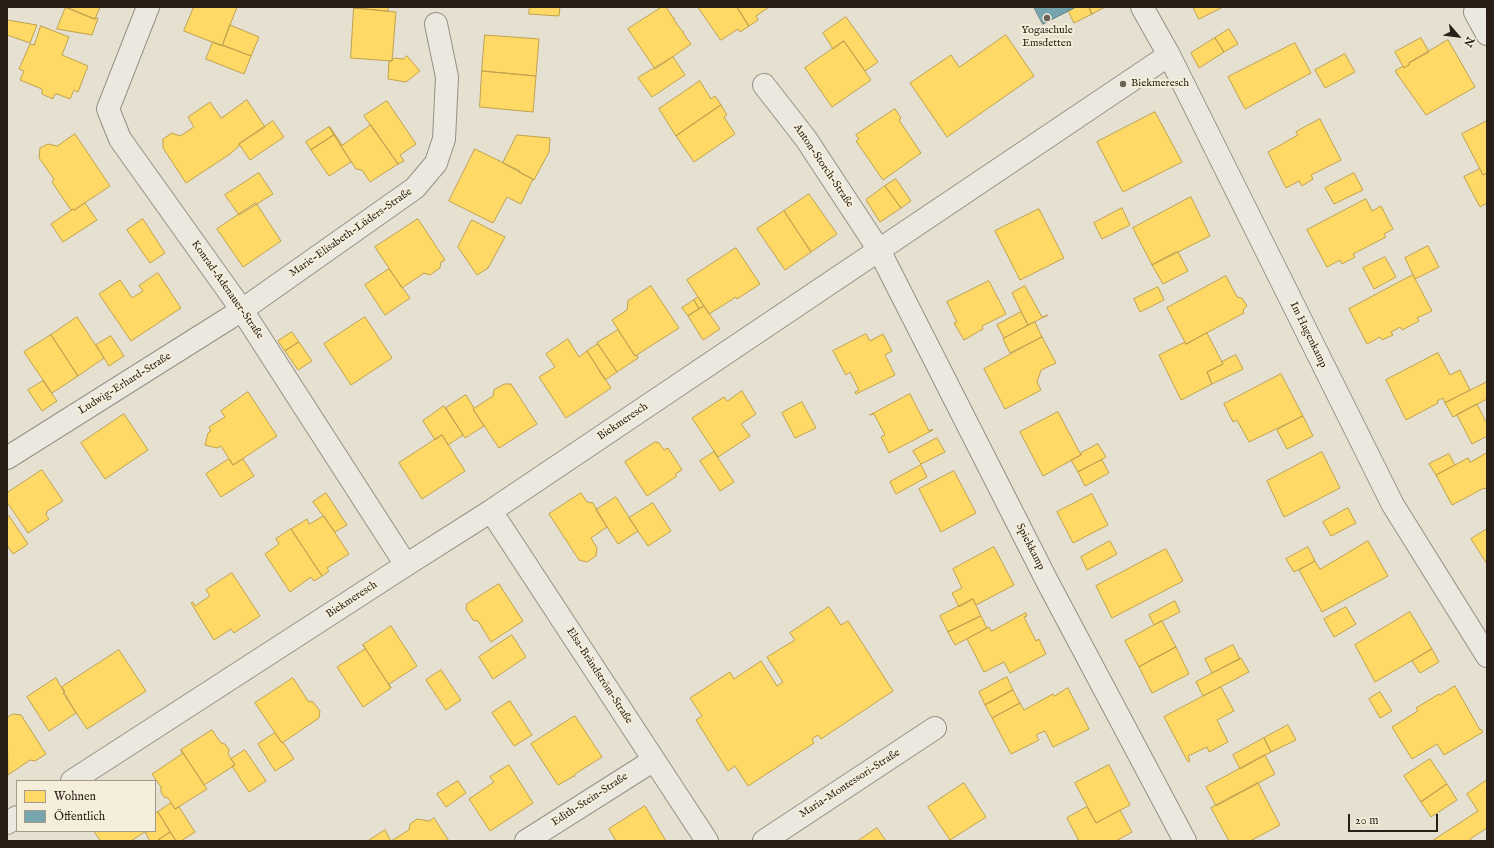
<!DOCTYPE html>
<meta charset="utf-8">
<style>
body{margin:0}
#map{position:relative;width:1494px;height:848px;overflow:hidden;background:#e5e0cf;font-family:"IM FELL English",serif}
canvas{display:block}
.frame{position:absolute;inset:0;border:8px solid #2a1f17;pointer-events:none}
.legend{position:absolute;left:16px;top:780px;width:140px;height:52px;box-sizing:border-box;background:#f4eeda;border:1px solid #a39b8c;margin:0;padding:5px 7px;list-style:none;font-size:12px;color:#2a1f17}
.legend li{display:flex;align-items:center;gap:8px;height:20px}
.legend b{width:20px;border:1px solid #a39b8c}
.north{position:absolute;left:1438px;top:16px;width:40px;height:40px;-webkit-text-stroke:3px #f4eeda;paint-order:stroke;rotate:118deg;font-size:11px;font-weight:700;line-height:16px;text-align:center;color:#2a1f17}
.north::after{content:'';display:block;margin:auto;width:14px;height:18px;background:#2a1f17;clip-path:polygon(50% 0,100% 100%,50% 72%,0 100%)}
.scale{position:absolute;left:1348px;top:814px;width:90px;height:18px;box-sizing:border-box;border:2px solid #2a1f17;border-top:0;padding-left:5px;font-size:12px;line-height:14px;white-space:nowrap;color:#2a1f17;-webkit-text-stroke:3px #f4eeda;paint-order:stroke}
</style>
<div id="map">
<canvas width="1494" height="848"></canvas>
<div class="frame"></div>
<ul class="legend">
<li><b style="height:11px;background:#ffd966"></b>Wohnen</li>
<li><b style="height:11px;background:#76a5af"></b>Öffentlich</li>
</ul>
<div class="north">N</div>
<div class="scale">20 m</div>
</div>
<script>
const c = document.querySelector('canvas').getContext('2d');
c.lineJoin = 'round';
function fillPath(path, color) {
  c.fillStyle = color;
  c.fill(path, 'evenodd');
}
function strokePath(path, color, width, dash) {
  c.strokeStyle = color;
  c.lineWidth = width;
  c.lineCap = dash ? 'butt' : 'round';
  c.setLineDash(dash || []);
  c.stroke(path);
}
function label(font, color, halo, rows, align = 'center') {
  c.font = font + ' "IM FELL English",serif';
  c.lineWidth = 4;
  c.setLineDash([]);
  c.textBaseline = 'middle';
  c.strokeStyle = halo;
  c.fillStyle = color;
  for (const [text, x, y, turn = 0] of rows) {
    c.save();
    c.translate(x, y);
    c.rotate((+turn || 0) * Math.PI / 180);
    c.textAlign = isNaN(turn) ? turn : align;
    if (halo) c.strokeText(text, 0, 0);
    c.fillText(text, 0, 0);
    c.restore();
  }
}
const homes = new Path2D(`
 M65,7H100L95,19Z
 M66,7L95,19L96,18H98L92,35L57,29Z
 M194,7H237L222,46L184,31Z
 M355,7H388V11L354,8Z
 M530,7H560L559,16L529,14Z
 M662,7H666L674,19L675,18L674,20L682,31L684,32L683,33L691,44L655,69L628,29Z
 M698,7H737L749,26L740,32L738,29L721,40Z
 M737,7H769L756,16L758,20L749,26Z
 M1076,7H1089L1092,14L1074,23L1068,11Z
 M1089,7H1105L1092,14Z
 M1193,7H1223L1199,19Z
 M354,8L396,12L392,61L351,58Z
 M846,17L878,62L865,71L844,41L833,49L823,33Z
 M7,20L37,25L30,43L7,35Z
 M230,25L259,37L251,56L223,45Z
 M41,26L69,37L62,55L88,66L78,92L74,90L70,99L57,94L54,95L53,99L42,94V89L20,80L24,71L19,69L30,44L34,45Z
 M1229,29L1238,44L1224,52L1215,38Z
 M485,35L539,39L536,76L482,71Z
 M1006,35L1034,76L947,137L910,83L951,55L959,67Z
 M1215,38L1224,52L1199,68L1191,53Z
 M1421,38L1429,52L1409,63L1410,64L1404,68L1395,52Z
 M1448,40L1475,87L1426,115L1395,71L1403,66L1404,68L1410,64L1409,63Z
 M844,41L871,80L832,107L805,68Z
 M213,42L251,56L244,74L206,59Z
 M1295,43L1311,73L1245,109L1228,77Z
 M1345,54L1355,72L1325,88L1315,70Z
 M407,56L420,71L406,82L388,79L389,61H392L393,58L403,59Z
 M673,57L685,75L652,97L638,78Z
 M482,71L536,76L533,112L480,107Z
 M700,81L711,99L715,96L721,105L676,136L659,109Z
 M247,100L265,127L239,144L240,145L230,154L186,183L163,148V139L172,133L180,136L194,127L188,117L210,102L221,118Z
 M387,101L416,144L400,155L404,161L398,164L364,116Z
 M721,105L727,115L724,117L735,134L694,162L676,136Z
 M895,109L901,118L899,120L921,153L883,180L856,141L859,139L856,135Z
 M1155,112L1182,162L1123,192L1097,142Z
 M1320,119L1341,160L1311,175L1313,179L1302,186L1299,181L1286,188L1268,152L1298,135L1296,132Z
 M273,121L284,137L250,160L239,144Z
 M1487,121V173L1483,175L1462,134Z
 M371,125L398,164L370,182L362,170L356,169L329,127H330L342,145Z
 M329,127L334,135L311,150L306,142Z
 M75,134L110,186L74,210L73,209L71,210L52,182L54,179L39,158L40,148L48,144L57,146Z
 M334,135L351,162L329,176L311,150Z
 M517,135L550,138L549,152L534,180L503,163Z
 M475,149L520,171L519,172L533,179L521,204L507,197L493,223L449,201Z
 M1480,169L1483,175L1487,173V203L1480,207L1464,177Z
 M259,173L273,194L239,215L225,195Z
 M1354,173L1363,190L1334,204L1325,188Z
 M896,179L911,201L901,208L885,186Z
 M885,186L901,208L880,222L866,200Z
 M809,194L837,234L811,252L784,211Z
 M1191,197L1210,236L1152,265L1133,228Z
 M1366,199L1372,211L1381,206L1393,229L1384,234L1386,237L1353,254L1355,257L1342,264L1340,260L1327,267L1307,230Z
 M85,203L97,220L63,242L51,224L73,209L74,210Z
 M256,203L281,241L243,267L217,229Z
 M1122,208L1130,225L1102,239L1094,223Z
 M1039,209L1064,258L1020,280L995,231Z
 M784,211L811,252L785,270L757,229Z
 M143,219L165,253L150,263L127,230Z
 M418,219L445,260L441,262L440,268L430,275L424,273L402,288L375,247Z
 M472,220L505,237L488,268L477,275L458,247Z
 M1428,246L1439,267L1415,279L1405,258Z
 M736,248L760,284L737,299L736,297L709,314L687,280Z
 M1176,252H1178L1188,271L1163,284L1152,265Z
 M1385,257L1396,277L1374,289L1363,268Z
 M389,269L410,298L385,315L365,285Z
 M158,273L181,308L131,341L99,294L120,280L132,298L143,291L139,286Z
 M1413,275L1432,311L1417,318L1419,321L1402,330L1400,327L1391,332L1393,335L1382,340L1380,337L1367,344L1349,309Z
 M1226,276L1237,297L1242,298L1247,306L1243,310L1244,313L1186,344L1167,308Z
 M989,281L1006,314L982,326L983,329L964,340L954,323L957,322L947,302Z
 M651,286L679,328L635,356L612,320L627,310L628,301Z
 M1025,286L1042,317L1048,315L1028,325L1012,293Z
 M1158,287L1164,300L1140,312L1134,299Z
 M698,297L704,306L699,309L694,300Z
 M694,300L699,309L688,316L682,308Z
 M704,306L720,329L703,340L688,316Z
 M1021,312L1028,325L1004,338L997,325Z
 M77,317L104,358L78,376L51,335Z
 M365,317L392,358L351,385L324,344Z
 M1035,322L1042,337L1010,353L1003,339Z
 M618,330L635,356L637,355L638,358L617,372L597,343Z
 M292,332L299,342L285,351L278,341Z
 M1207,333L1223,364L1207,372L1212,384L1181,400L1159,355L1185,342L1186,344Z
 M866,334L870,341L883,334L892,351L885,355L895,375L856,394L855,392L859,390L850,372L846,375L833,351Z
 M51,335L78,376L52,393L24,352Z
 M111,336L124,356L109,366L96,345Z
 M1042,337L1056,363L1041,370L1037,382L1041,390L1005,409L984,369Z
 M568,339L579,357L587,351L611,388L566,418L539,377L555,367L546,354Z
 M299,342L312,361L298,370L285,351Z
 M598,344L617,372L605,380L587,351Z
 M1438,353L1450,375L1460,370L1470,390L1445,403L1443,398L1437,401L1438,403L1406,420L1386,380Z
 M1236,355L1243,369L1212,384L1207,372L1223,364L1222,362Z
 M1281,374L1303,416L1249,442L1237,420L1233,422L1224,404Z
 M43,381L57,401L42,411L28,390Z
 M1487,382V399L1453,417L1445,403Z
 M505,384H511L537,424L499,448L473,409L493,396L494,390Z
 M742,391L756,414L741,424L750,436L718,457L692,418L724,397L727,401Z
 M248,392L277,436L233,465L221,446L217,448L205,445L208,433L211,431L209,427L225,417L221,411Z
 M910,394L929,431L932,429L933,430L889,453L881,437L885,435L874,414L870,415Z
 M466,395L474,408L473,409L484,426L465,438L446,408Z
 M802,402L816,428L795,438L782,413Z
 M1477,404L1487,424V436L1472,444L1457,415Z
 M444,406L463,435L448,445L442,435L435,440L423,421Z
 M1058,412L1081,455L1043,476L1020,432Z
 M124,414L148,450L105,479L81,443Z
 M1303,416L1313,436L1287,449L1277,430Z
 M442,435L465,471L422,499L399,463Z
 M937,438L945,452L921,464L913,451Z
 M655,442L659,443L664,450L668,448L682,470L675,474L677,476L647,496L625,462Z
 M1098,444L1106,457L1078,472L1071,460L1081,455V453Z
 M714,452L734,482L720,491L700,461Z
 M1322,452L1340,488L1284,517L1267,481Z
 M1487,453V488L1485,489L1484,488L1452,505L1436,475L1468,458L1470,462Z
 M1449,454L1455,465L1436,475L1429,464Z
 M229,459L233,465L243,459L254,476L221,497L206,474Z
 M1102,460L1109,473L1085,486L1078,472Z
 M921,465L927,477L896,494L890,482Z
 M42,470L63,501L47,511L46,515L49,519L28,533L7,502V493Z
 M954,471L976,513L941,532L919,489Z
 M326,493L347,525L335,532L313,502Z
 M581,493L587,502L593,503L607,527L591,538L597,548L596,556L587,562L579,560L549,514Z
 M1092,494L1108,525L1073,543L1057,512Z
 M616,497L638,531L618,544L596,510Z
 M653,503L671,531L648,546L629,518Z
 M1348,508L1356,523L1331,536L1323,522Z
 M9,516L28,544L13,554L7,545V517Z
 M324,516L349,554L327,568L329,571L322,576L291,529L307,519L309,524Z
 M291,529L322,576L314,581L311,577L290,592L265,554L279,544L276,539Z
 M1487,529V564L1471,539Z
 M1110,541L1117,554L1087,570L1081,557Z
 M1368,541L1388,576L1322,612L1299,570L1315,561L1320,569Z
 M994,547L1014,585L976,605L973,599L959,607L952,593L962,588L953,569Z
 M1308,547L1315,561L1294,572L1286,559Z
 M1166,549L1183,581L1112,618L1096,586Z
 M232,573L260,616L234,633L231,629L214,640L191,603L193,602L195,606L210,596L206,590Z
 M499,584L523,621L491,642L478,621L473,620L466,609L467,604Z
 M973,599L981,616L948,632L940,616Z
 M1175,601L1180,612L1154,625L1149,615Z
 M829,607L841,625L848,621L893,691L821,739L818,735L812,739L814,743L748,786L735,766L728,771L696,720L702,716L690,698L730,672L734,679L761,661L777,686L783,682L767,657L795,640L790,633Z
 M1346,607L1356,624L1334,637L1324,619Z
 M1410,612L1432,649L1375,682L1355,645Z
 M1026,613L1027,616L1024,617L1036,641L1039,639L1046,654L1010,673L1004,662L984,672L967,639L989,627L991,631Z
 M981,616L987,628L955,645L948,632Z
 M1162,621L1176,647L1139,667L1125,641Z
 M391,626L417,666L389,684L391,688L363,645Z
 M512,635L526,657L493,679L479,657Z
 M363,645L391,688L363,707L337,667L365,649Z
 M1233,645L1240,659L1212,673L1205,659Z
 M1176,647L1189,674L1152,693L1139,667Z
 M1432,649L1439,662L1420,673L1412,661Z
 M119,650L146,691L87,729L63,693L65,692L62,687Z
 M1241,658L1249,672L1203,696L1196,682Z
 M441,670L461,700L446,710L426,680Z
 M1007,677L1013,690L985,705L979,692Z
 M56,678L76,713L49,731L27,697Z
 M293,678L308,701L313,702L320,711L319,718L282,743L255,703Z
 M1455,686L1480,730L1481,729L1483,732L1444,755L1437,744L1412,759L1392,727L1418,711L1416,708L1439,694L1440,695Z
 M1221,687L1234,711L1217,720L1228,742L1209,752L1207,747L1188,756L1190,761L1188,762L1164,717Z
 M1068,688L1089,729L1053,747L1045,731L1036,735L1039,740L1011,754L992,718L1020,703L1024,710L1053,694L1054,696Z
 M1013,690L1020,703L992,718L985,705Z
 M1380,692L1392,711L1380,718L1369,699Z
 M510,701L532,735L514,746L492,713Z
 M13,714L21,715L46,754L35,761L30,760L8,775L7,718Z
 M575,716L602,757L575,774L574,777V776L558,785L531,744Z
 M1288,725L1296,740L1271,752L1264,738Z
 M212,730L221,743L225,744L229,750L228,754L235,765L204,785L181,750Z
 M275,733L282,743L283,742L294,759L275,771L258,744Z
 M1264,738L1271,752L1240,769L1233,755Z
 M181,750L207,789L175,809L168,798L164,797L161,792V787L152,774L182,754Z
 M245,750L266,781L249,792L232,766L235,765L231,759Z
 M1265,755L1275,774L1216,806L1206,787Z
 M1430,759L1447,784L1421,802L1404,776Z
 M509,765L533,803L490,831L469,799L494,782L490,777Z
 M1109,765L1130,805L1096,823L1075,783Z
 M1487,780V828L1470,839L1472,841H1432L1478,811L1467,794Z
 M458,781L466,793L446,807L437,794Z
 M964,783L986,817L950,840L928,807Z
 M1258,783L1280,825L1250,841H1229L1211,808Z
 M1447,784L1457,800L1431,817L1421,802Z
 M171,803L175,809L179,807L195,832L181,841H176L158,812Z
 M645,806L666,841H616L609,829Z
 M1087,807L1096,823L1120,810L1132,832L1116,841H1079L1067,818Z
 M158,812L170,832L157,841H150L145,832L155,831V814Z
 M434,818L449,841H391L409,830L410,824L417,819L429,821Z
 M877,828L886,841H858Z
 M385,830L391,841H368Z
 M94,831H146L131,841H101Z
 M170,832L176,841H157Z`);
const public = new Path2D(`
 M1034,7H1076L1043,24Z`);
const street = new Path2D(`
 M148,7L108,109L120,139L242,310L406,565
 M1142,7L1169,55L1393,505L1487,656
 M1475,12L1487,34
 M764,85L806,139L879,250L1047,581L1185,841
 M7,458L242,310L415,188L436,163L444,139L447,77L436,24
 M491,511L707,841
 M72,781L406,565L491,511L1169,55
 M7,823L17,817
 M526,841L654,760
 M764,841L935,728`);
const markers = [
 [1047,18,4,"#6b6357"],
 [1123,84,4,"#6b6357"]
];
const poiNames = [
 ["Yogaschule",1047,31],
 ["Emsdetten",1047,44],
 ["Biekmeresch",1131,84,"left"]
];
const streetNames = [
 ["Anton-Storch-Straße",823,166,56],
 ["Marie-Elisabeth-Lüders-Straße",351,233,-35],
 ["Konrad-Adenauer-Straße",227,290,55],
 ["Im Hagenkamp",1308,335,64],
 ["Ludwig-Erhard-Straße",125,384,-32],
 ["Biekmeresch",623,422,-34],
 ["Spiekkamp",1030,547,63],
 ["Biekmeresch",352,600,-33],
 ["Elsa-Brändström-Straße",599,676,57],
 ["Maria-Montessori-Straße",850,784,-33],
 ["Edith-Stein-Straße",590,800,-33]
];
fillPath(homes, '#ffd966');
strokePath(homes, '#bfa14e', 1);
fillPath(public, '#76a5af');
strokePath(public, '#5f7d81', 1);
strokePath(street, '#959086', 24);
strokePath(street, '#ebe8df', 22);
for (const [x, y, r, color] of markers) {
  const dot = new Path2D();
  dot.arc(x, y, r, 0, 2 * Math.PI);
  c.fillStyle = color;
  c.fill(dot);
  strokePath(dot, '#f4eeda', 1.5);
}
label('11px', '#2a1f17', '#f4eeda', poiNames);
label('11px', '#2a1f17', '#f4eeda', streetNames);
</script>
